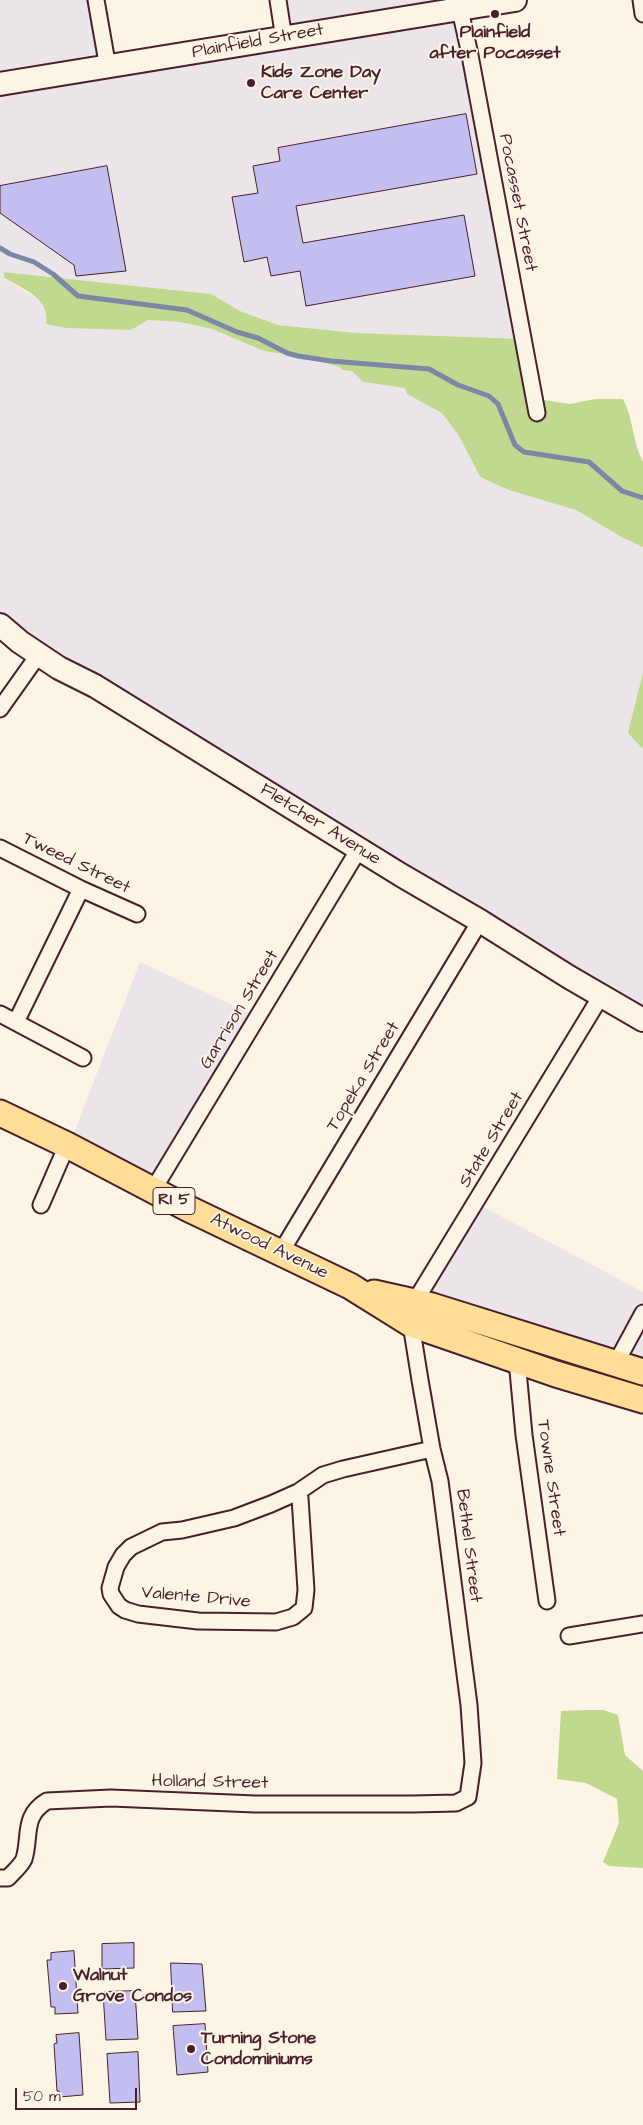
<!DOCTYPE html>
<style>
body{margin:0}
#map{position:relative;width:643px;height:2125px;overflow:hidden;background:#fcf5e5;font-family:"Architects Daughter",sans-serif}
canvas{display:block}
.scale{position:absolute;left:15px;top:2088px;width:122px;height:22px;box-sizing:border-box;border:2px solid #4a1f2b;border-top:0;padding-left:6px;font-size:15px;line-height:18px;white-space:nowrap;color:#4a1f2b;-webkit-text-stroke:4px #fcf5e5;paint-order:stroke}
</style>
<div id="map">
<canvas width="643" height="2125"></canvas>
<div class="scale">50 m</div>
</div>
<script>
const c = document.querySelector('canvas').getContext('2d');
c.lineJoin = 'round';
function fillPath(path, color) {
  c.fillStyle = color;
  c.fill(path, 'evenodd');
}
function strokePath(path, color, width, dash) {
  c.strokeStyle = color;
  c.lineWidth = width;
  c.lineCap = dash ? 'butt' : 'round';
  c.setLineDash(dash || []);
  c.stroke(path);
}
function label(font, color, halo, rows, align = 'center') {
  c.font = font + ' "Architects Daughter",sans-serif';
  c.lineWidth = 4;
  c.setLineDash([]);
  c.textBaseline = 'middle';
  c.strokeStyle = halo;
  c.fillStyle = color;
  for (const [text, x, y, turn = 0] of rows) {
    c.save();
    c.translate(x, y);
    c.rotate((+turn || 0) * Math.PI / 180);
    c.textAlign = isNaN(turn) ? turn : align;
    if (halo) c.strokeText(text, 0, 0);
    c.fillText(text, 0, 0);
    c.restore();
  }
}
const built = new Path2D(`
 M0,0H99L109,59L282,37L278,0H458L524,339L356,333L278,325L240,311L211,294L4,272L5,276L3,278L41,301L48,315L46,324L131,330L148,320L180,322L212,329L264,351L302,357L341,367L342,370L352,371L363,382L405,388L407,394L442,413L459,436L480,478L576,510L623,538L643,547V1019L0,624Z
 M140,962L256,1016L155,1188L70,1143Z
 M480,1205L643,1292V1370L418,1294Z`);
const green = new Path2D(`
 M3,272L211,294L240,311L278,325L356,333L524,339L537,399L570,404L595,399H623C634,419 632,442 643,462V547L623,538L576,510L509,490L480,477L459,436L442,413L407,394L405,388L363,382L352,371L342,370L340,367L302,357L264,351L212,329L180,322L148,320L131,330L67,328L46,324C51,298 22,289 3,277L5,276Z
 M643,673V749L628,733Z
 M587,1710H603L618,1715L625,1755L643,1771V1868L609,1866L603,1862L619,1823L617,1799L586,1783L557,1779L561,1711Z`);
const stream = new Path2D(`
 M0,248L10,254L34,262L53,274L78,296L187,310L237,332L258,338L287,353L298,356L331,361L429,369L458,385L489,396L498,404L515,445L524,452L589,462L622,491L643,498`);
const building = new Path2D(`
 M466,114L477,174L296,206L303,243L464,215L475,276L306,306L300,271L271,276L267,257L244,262L232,197L258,193L253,166L280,161L278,148Z
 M107,166L126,271L76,276L74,265L0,213V186Z
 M134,1943V1968L102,1969V1944Z
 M74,1951L78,2013L55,2014V2007H51L47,1960H51V1953Z
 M171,1963L202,1964L206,2011L173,2012Z
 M135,1991L138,2039L106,2040L103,1992Z
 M205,2024L208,2072L177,2075L173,2026Z
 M79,2033L83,2095L59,2097V2091H57L54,2044L57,2043L56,2035Z
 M138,2052L140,2102L110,2103L107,2054Z`);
const street = new Path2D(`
 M96,0L108,68
 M278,0L284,39
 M641,0L643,14
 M458,1L469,50L537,413
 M0,709L39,654
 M0,848L81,889L137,914
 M0,1014L83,1058
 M16,1022L81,889
 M153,1190L359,849
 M41,1205L67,1145
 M281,1252L480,921
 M517,1360L524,1435L547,1601
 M616,1363L643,1313
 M298,1492L300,1498L306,1590L304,1608L293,1617L276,1622L198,1621L138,1614L125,1610L119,1606L111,1594L110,1588L116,1567L123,1555L131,1547L162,1532L182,1530L234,1518L271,1504L298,1492L323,1475L343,1469L432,1449
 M569,1636L643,1624
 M0,1878H8C13,1872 21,1866 24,1859C31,1836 22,1816 47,1801L111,1798L255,1804H413L456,1803L468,1797L473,1763L469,1705L440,1481L432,1449L420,1380L411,1324L414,1303L601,996`);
const secondary = new Path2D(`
 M0,84L515,0
 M0,625L20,642L59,668L95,686L401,875L480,921L569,977L643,1020`);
const primary = new Path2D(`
 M0,1113L67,1145L187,1208L350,1286L411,1324L556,1374L643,1400
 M374,1293L432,1306L643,1372`);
const markers = [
 [495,14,5,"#4a1f2b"],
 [251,83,5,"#4a1f2b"],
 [63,1986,5,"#4a1f2b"],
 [191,2049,5,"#4a1f2b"]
];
const shields = [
 [174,1201,42]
];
const shieldNames = [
 ["RI 5",174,1201]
];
const poiNames = [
 ["Plainfield",495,33,"center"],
 ["after Pocasset",495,54,"center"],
 ["Kids Zone Day",261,73],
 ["Care Center",261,94],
 ["Walnut",73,1976],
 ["Grove Condos",73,1997],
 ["Turning Stone",201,2039],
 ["Condominiums",201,2060]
];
const streetNames = [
 ["Plainfield Street",258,42,-10],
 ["Pocasset Street",517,203,79],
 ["Fletcher Avenue",320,825,32],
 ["Tweed Street",76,864,26],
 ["Garrison Street",240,1010,-59],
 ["Topeka Street",364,1077,-59],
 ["State Street",492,1140,-59],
 ["Atwood Avenue",269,1247,26],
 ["Towne Street",550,1478,82],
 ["Bethel Street",468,1546,83],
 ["Valente Drive",196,1598,5],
 ["Holland Street",210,1783,1]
];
fillPath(built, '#ebe4e8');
fillPath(green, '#c1d88f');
strokePath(stream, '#7a88a6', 5);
fillPath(building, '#c3bef0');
strokePath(building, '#4a1f2b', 1);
strokePath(street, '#4a1f2b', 19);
strokePath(secondary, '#4a1f2b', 26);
strokePath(primary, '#4a1f2b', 29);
strokePath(street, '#fcf5e5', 15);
strokePath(secondary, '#fcf5e5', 22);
strokePath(primary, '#fedd96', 25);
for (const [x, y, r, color] of markers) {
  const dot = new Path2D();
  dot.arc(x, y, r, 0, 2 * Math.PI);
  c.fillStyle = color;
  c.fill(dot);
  strokePath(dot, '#fcf5e5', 2);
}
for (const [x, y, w] of shields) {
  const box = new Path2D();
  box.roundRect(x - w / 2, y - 13.5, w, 27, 4);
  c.fillStyle = '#fcf5e5';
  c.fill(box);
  strokePath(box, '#4a1f2b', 1);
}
label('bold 16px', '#4a1f2b', null, shieldNames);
label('bold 18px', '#4a1f2b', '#fcf5e5', poiNames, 'left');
label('18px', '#4a1f2b', '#fcf5e5', streetNames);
</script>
